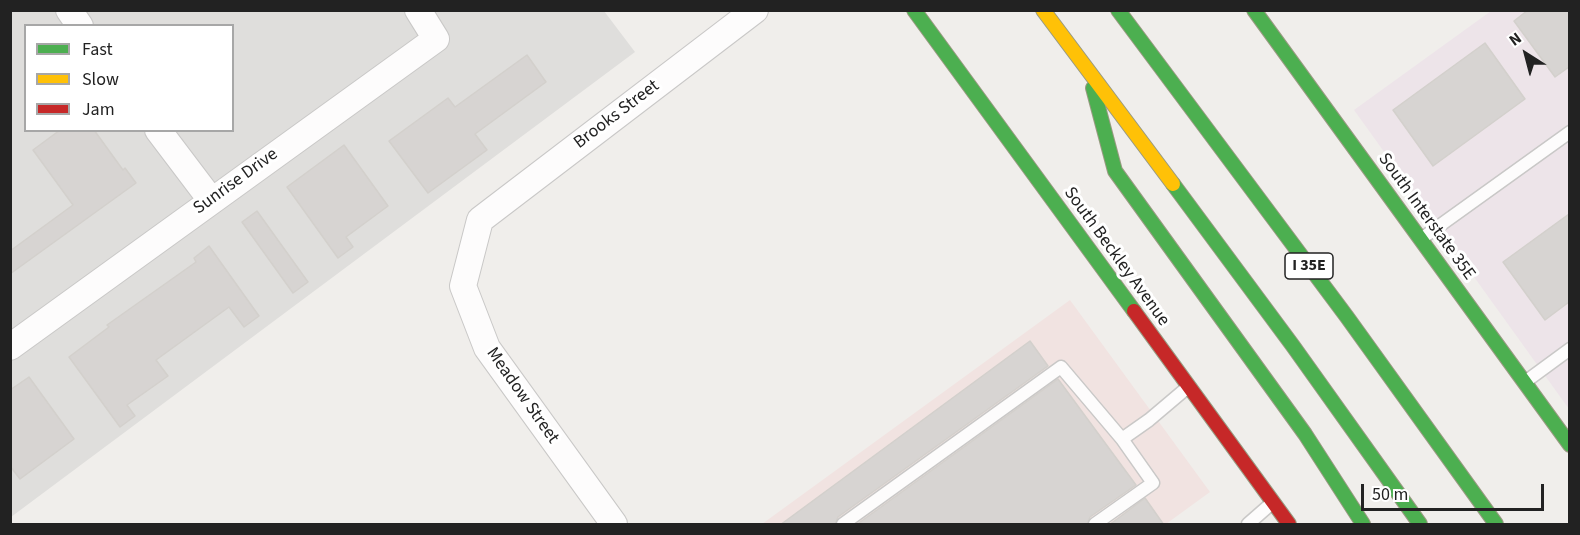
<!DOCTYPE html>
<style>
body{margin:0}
#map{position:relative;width:1580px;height:535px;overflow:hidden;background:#f0eeeb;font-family:"Source Sans 3",sans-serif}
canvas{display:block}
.frame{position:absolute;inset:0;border:12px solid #222;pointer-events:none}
.legend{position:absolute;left:24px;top:24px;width:210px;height:108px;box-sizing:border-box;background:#fff;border:2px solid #a7a7a7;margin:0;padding:8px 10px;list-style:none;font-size:18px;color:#222}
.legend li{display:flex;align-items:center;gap:12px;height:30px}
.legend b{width:30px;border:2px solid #a7a7a7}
.north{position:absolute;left:1496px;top:24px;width:60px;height:60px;-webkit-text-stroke:4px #fff;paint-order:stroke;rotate:324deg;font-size:16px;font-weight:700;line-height:24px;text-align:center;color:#222}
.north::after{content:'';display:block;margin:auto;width:21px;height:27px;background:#222;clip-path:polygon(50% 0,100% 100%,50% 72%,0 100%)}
.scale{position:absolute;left:1361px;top:484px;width:183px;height:27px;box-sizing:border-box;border:3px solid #222;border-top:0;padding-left:8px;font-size:18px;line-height:21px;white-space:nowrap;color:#222;-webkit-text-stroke:4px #fff;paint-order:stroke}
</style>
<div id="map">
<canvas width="1580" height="535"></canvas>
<div class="frame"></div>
<ul class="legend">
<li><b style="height:8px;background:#4caf50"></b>Fast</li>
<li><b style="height:8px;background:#ffc107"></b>Slow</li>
<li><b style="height:8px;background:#c62828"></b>Jam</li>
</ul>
<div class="north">N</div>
<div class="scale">50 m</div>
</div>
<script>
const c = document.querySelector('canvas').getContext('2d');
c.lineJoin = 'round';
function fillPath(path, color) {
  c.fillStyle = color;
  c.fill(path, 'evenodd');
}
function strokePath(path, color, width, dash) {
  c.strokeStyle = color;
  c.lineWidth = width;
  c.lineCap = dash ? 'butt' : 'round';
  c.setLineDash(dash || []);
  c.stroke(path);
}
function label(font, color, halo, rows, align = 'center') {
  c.font = font + ' "Source Sans 3",sans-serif';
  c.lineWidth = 6;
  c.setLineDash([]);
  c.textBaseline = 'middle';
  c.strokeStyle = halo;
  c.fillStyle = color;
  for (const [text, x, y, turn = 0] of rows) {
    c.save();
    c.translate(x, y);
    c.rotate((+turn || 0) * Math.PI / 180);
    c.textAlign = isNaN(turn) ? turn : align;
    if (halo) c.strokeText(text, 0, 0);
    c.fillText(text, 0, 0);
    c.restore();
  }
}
const residential = new Path2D(`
 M11,11H604L635,52L11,517ZM26,26H232V130H26Z`);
const commercial = new Path2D(`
 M1070,300L1210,492L1166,524H762Z`);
const industrial = new Path2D(`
 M1491,11H1569V409L1354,110Z`);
const building = new Path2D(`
 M1528,10H1569V67L1555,77L1514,21Z
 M1485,43L1525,99L1433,166L1393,110Z
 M527,55L546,82L475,134L487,150L428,193L389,141L448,98L455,107Z
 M60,130H94L123,170L125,168L136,183L10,274V251L73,205L33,150Z
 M344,145L388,206L346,237L353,247L338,258L287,187Z
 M257,211L308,282L293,293L242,222Z
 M1569,214V302L1545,320L1503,262Z
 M209,246L259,316L244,327L229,307L156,360L168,376L127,405L135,416L120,427L69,357L109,327L107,325L196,262L194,258Z
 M1030,341L1048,366L838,517L835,525H780Z
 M29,377L74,439L20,479L10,466V390Z
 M1058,379L1136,485L1090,517L1087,525H856Z
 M1145,498L1164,525H1109Z`);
const lane = new Path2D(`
 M1421,239L1570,132
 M1525,382L1570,349
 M1122,439L1149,420L1188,387
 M843,524L1061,367L1122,439L1153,483L1095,524
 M1248,524L1272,503`);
const street = new Path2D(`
 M69,10L80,26
 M158,130L211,200
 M10,347L436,39L418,10
 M614,524L487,348L463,286L480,220L755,10`);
const fast = new Path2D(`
 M914,10L1134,311
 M1118,10L1347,317L1496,524
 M1254,10L1570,445
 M1093,88L1115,171L1305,434L1363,524
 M1173,184L1293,346L1420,524`);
const slow = new Path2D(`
 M1043,10L1173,184`);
const jam = new Path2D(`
 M1134,311L1289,524`);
const shields = [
 [1309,266,48]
];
const shieldNames = [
 ["I 35E",1309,266]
];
const streetNames = [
 ["Brooks Street",617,115,-37],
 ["Sunrise Drive",236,182,-36],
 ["South Interstate 35E",1426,217,54],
 ["South Beckley Avenue",1116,257,54],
 ["Meadow Street",522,396,55]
];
fillPath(residential, '#dfdedc');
fillPath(commercial, '#f1e3e1');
fillPath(industrial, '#ede4e9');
fillPath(building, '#d7d4d2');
strokePath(building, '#d3d0cc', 1.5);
strokePath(lane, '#c9c8c7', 15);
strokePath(street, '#c9c8c7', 28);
strokePath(fast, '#999a82', 16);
strokePath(slow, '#999a82', 16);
strokePath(jam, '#999a82', 16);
strokePath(lane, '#fdfcfc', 12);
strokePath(street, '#fdfcfc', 26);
strokePath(fast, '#4caf50', 14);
strokePath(slow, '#ffc107', 14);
strokePath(jam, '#c62828', 14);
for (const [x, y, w] of shields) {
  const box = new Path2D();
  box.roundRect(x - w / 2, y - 13, w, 26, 4.5);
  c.fillStyle = '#fff';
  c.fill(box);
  strokePath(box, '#222', 1.5);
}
label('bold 16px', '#222', null, shieldNames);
label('18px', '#222', '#fff', streetNames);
</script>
